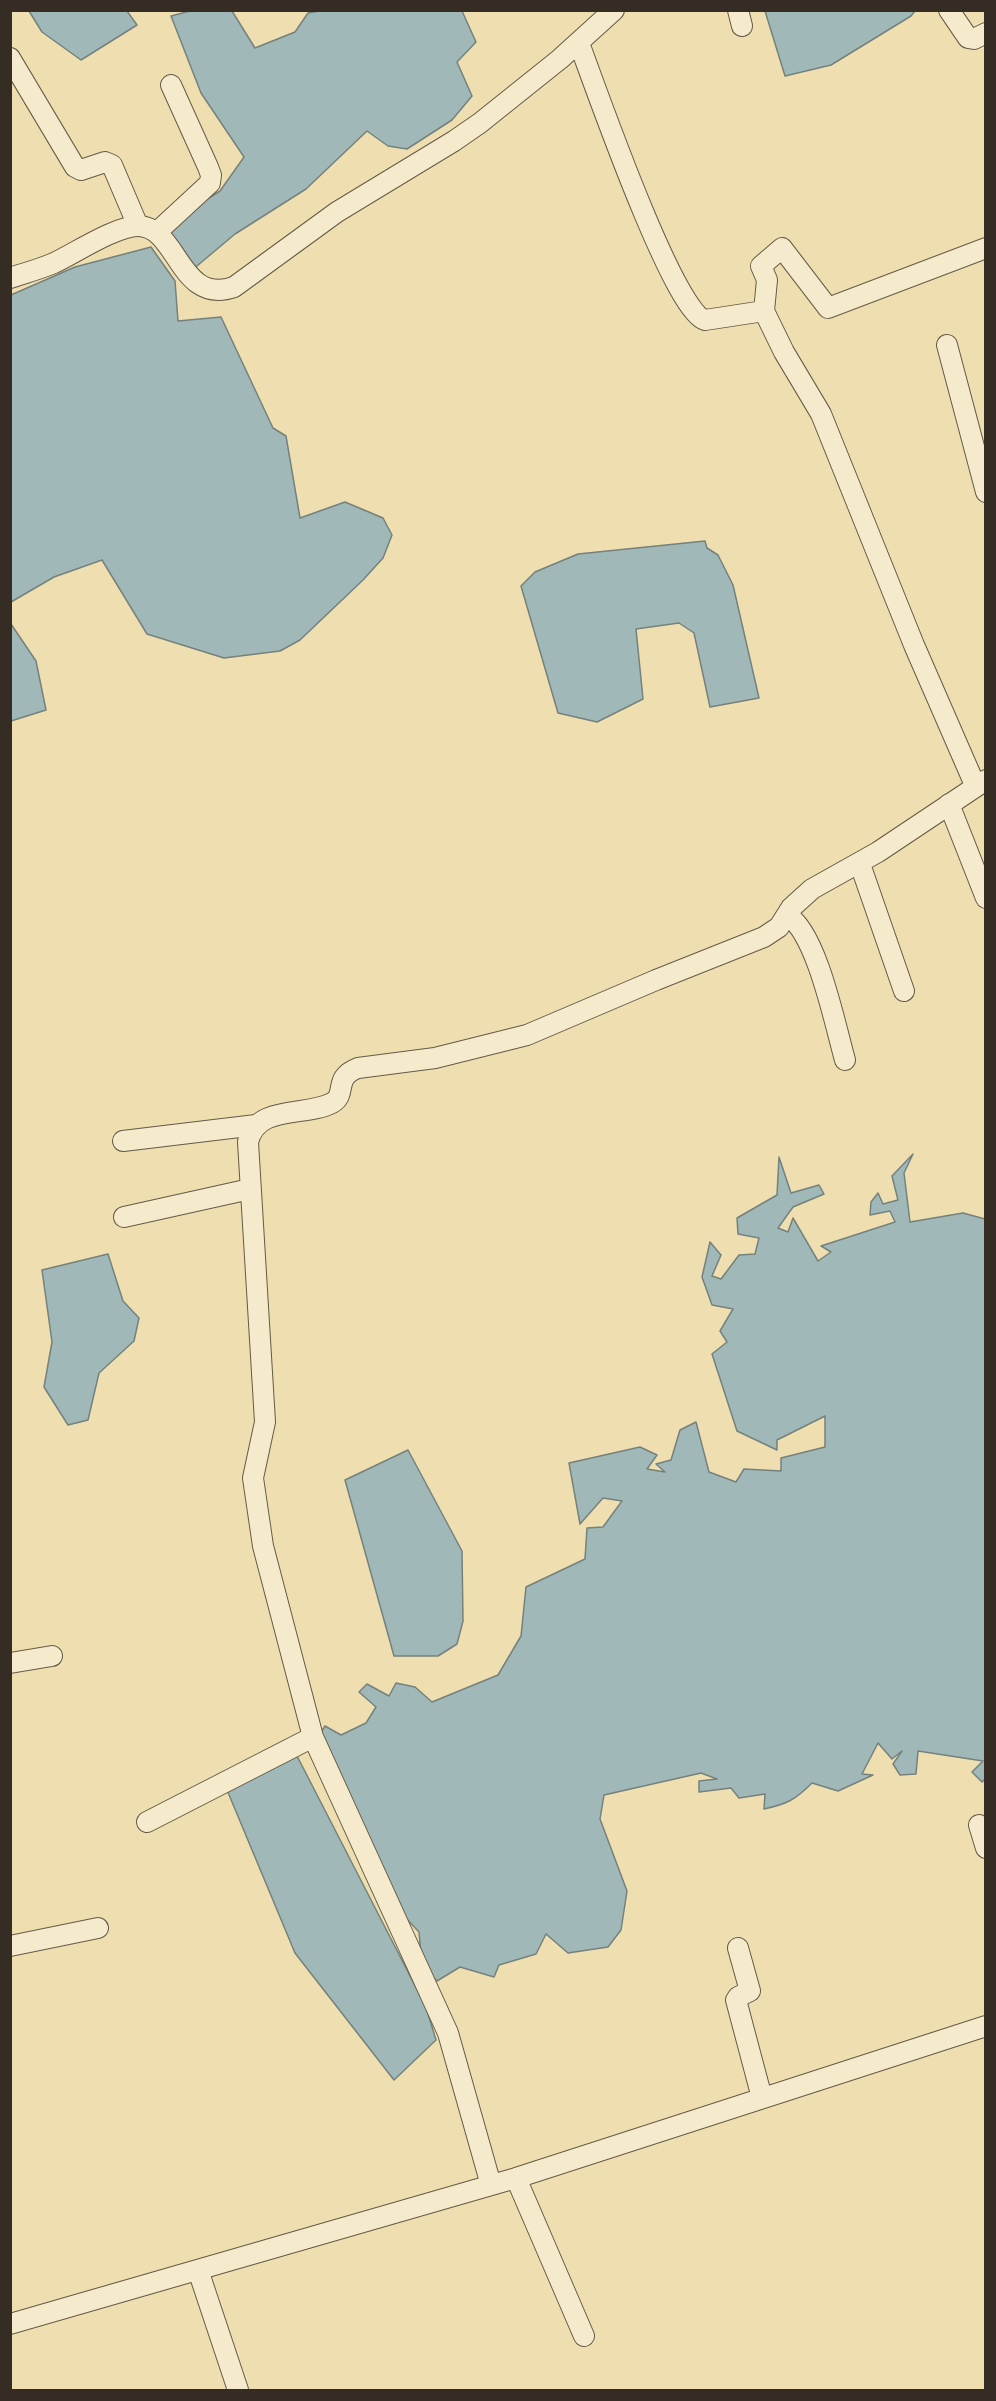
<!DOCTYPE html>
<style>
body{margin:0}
#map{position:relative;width:996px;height:2401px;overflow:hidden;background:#efdfb0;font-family:"Gentium Book Plus",serif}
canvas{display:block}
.frame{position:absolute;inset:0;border:12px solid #352d23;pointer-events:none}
</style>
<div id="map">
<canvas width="996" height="2401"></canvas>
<div class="frame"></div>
</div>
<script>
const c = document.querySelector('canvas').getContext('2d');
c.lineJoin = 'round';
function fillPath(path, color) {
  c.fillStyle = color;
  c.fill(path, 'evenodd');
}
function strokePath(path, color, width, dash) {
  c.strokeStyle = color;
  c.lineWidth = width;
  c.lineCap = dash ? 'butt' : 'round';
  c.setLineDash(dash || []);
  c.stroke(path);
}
const water = new Path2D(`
 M29,11H127L137,25L81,60L42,32Z
 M190,11H232L255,48L295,32L308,13L320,11H462L476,42L457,62L472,96L452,120L407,149L388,146L367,131L306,189L235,234L191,271L160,229L220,191L244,157L201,93L171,16Z
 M765,11V10L915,11L911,16L831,65L785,76Z
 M151,247L175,281L178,321L221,317L273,428L286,436L300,518L345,502L383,518L392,535L383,558L363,580L300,640L280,651L224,658L147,634L102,560L54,577L11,602V295L75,267Z
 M705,541L707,548L718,555L733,585L759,698L710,707L694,633L679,623L636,629L643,699L597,722L558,713L521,586L535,572L578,554Z
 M11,624L36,661L46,710L11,721Z
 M913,1154L904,1173L910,1222L963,1213L985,1219L986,1778L982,1782L972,1772L983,1761L918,1751L916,1774L900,1775L893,1764L902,1751L892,1759L878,1743L862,1774L873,1775L838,1791L812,1783C795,1800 787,1804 764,1809L765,1794L739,1798L731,1788L699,1792V1781L717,1779L701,1773L604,1795L600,1819L627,1891L621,1930L608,1947L568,1953L546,1934L536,1954L499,1965L494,1977L460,1967L437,1981L422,1967L419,1932L385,1896L318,1737L325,1726L341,1735L366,1723L376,1707L359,1692L367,1684L389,1696L396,1683L415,1687L432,1702L498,1675L521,1636L526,1587L585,1559L587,1528L603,1527L622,1501L603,1498L580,1524L569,1463L640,1447L657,1455L647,1469L665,1472L656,1464L671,1460L680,1430L696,1422L709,1472L736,1482L744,1469L781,1471V1458L825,1447V1416L777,1440V1450L737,1431L712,1354L727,1342L720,1331L733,1309L712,1305L702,1277L710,1242L721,1255L712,1276L721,1279L739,1255L755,1254L759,1238L738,1234L737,1218L777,1195L779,1157L791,1193L819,1185L824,1194L793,1207L778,1228L788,1232L793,1218L818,1261L831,1252L821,1246L895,1222L890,1211L870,1215L871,1202L878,1193L883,1204L898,1200L892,1176Z
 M108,1254L123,1301L139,1318L134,1341L99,1373L88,1420L68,1425L44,1387L52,1342L42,1270Z
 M408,1450L462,1551L463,1621L457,1644L438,1656H394L345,1480Z
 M295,1752L426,2007L436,2040L394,2080L295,1953L227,1790Z`);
const minor = new Path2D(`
 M738,10L742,26
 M949,10L968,38L974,39L986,33
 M579,43C594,83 674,313 705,320L764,311L767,280L761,266L782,248L828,308L986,248
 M10,58L75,167L81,170L105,162L112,165L138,226
 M157,232L210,183L211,175L208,167L171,85
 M10,278C25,273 40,269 54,263C75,253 116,226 138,226C178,226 179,306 234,287L337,212L454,141L480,123L560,59L614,10
 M764,311L784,352L821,414L914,645L975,785
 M947,345L986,492
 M949,804L986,898
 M860,864L904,991
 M787,915C817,933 835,1025 845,1060
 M123,1141L256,1125
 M124,1217L250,1189
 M10,1663L52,1656
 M147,1822L313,1737
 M979,1825L986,1848
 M10,1946L98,1928
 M738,1948L750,1991L738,1997L736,2000L762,2098
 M516,2178L584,2336
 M491,2185L448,2033L313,1737L263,1546L253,1478L265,1422L248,1142C257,1104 305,1117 332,1103C348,1094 332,1078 358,1068L435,1058L527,1035L656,980L764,937L779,927L791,908L812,889L878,852L986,780
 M198,2270L238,2390
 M10,2324L516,2178L986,2026`);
fillPath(water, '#a0b9b8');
strokePath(water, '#75817c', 1.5);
strokePath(minor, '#645a46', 22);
strokePath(minor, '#f5eacc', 20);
</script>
